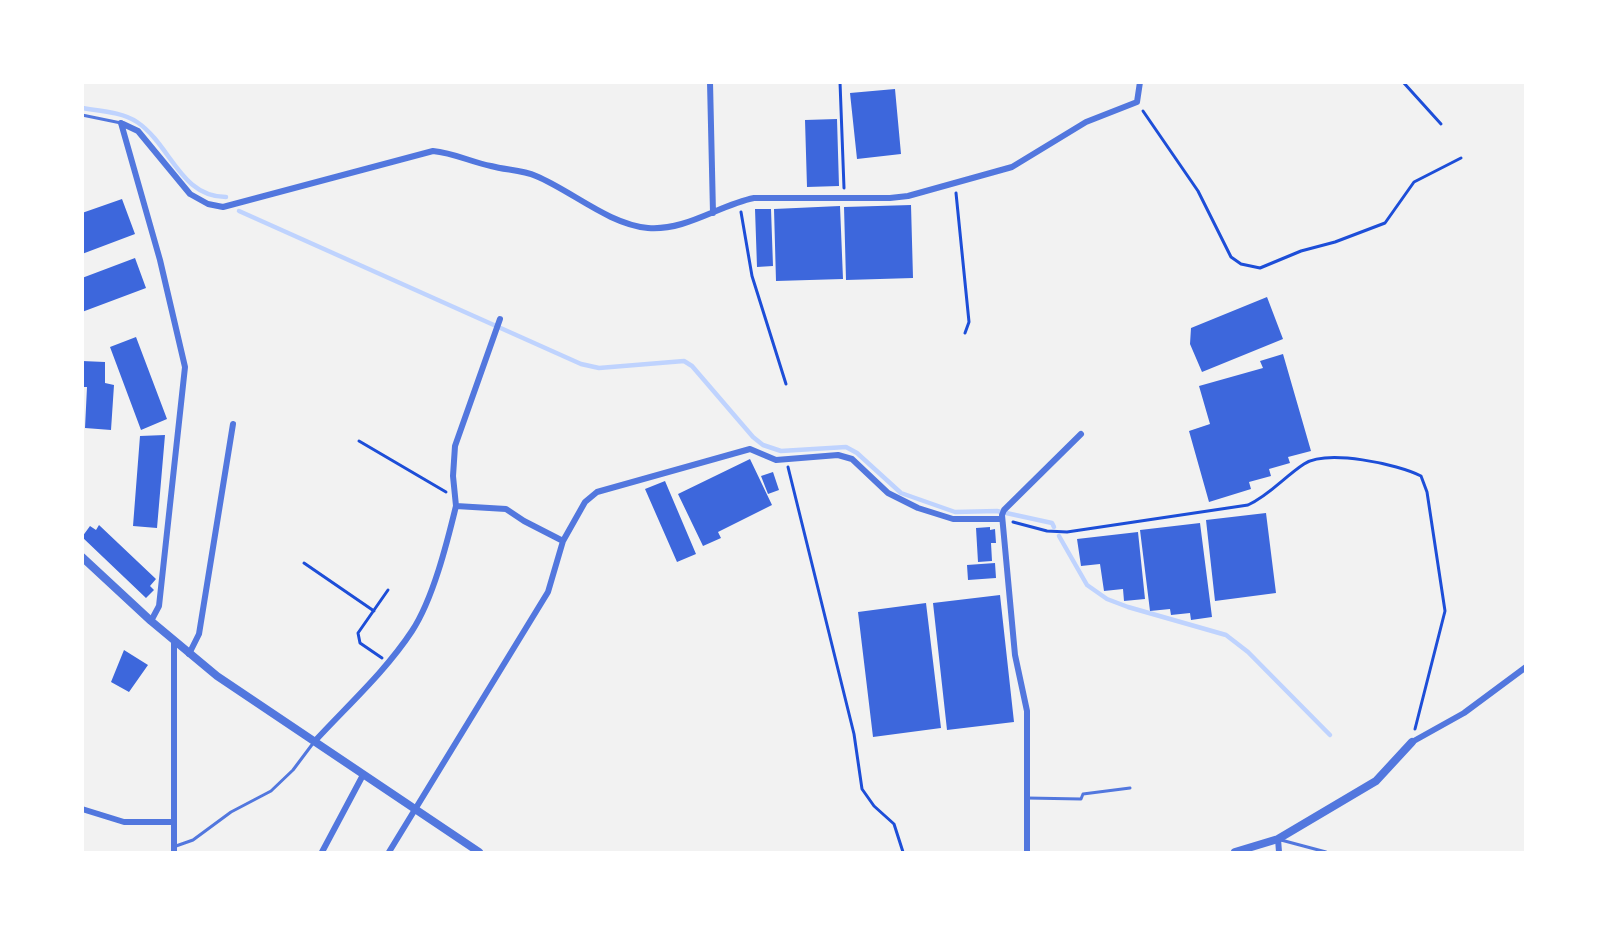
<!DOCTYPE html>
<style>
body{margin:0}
#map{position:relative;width:1608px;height:935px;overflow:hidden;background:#f2f2f2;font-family:"Work Sans",sans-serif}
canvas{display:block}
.frame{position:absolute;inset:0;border:84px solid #fff;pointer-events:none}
</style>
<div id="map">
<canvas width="1608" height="935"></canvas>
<div class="frame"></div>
</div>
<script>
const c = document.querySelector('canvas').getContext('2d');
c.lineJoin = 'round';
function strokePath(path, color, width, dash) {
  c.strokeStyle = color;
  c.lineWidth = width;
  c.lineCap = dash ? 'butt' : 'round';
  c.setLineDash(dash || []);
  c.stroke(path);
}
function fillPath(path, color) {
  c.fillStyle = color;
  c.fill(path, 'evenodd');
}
const stream = new Path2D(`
 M82,108C100,111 122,112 137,122C171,145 180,197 226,197
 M239,211L581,364L599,368L684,361L692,366L753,437L763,445L781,451L846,447L857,453L901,493L955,512L997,511L1052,523L1054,527
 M1059,536L1087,585L1107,599L1128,607L1226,635L1248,652L1330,735`);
const building = new Path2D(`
 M895,89L901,154L857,159L850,93Z
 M837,119L839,186L807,187L805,120Z
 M122,199L135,234L82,254V213Z
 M911,205L913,278L846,280L844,207Z
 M840,206L843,279L776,281L774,209Z
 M755,209H771L773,266L757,267Z
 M135,258L146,288L82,312V278Z
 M1267,297L1283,339L1202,372L1190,344L1191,328Z
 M136,337L167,419L141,430L110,347Z
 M1283,354L1311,451L1288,457L1290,463L1269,469L1271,476L1249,482L1251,489L1209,502L1189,431L1210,424L1199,386L1263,368L1260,361Z
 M82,361L105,362V383L114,385L111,430L85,428L87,387H82Z
 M165,435L157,528L133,526L140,436Z
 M750,459L772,505L718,532L721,538L703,546L678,494Z
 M773,472L779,490L768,494L761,476Z
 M665,481L696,554L677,562L645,489Z
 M1266,513L1276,593L1215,601L1206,520Z
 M1200,523L1212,617L1191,620L1190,613L1171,615L1170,609L1150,611L1140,530Z
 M99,525L156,579L150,586L154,590L146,598L82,537L90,526L96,530Z
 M990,527V530L995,529L996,543H991L992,561L978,562L976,528Z
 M1138,532L1145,599L1124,601L1123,589L1104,591L1100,564L1081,566L1077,539Z
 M995,563L996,578L968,580L967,565Z
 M1000,595L1014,722L947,730L933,603Z
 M926,603L941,728L873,737L858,612Z
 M124,650L148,665L129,692L111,682Z`);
const path = new Path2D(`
 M840,82L844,188
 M1403,82L1441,124
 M1143,111L1198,191L1231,257L1241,264L1260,268L1301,251L1335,242L1385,223L1414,182L1461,158
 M956,193L969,322L965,333
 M741,212L752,276L786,384
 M359,441L446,492
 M788,467L854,734L862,789L874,806L894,824L903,852
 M1013,522L1047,531L1067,532L1248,505C1270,495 1284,477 1304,464C1327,449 1398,464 1421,476L1427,492L1445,611L1415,729
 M304,563L374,611
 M382,658L360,643L358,633L388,590`);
const service = new Path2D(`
 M82,115L121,123
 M1027,798L1081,799L1083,794L1130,788
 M1281,840L1326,852
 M176,846L193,840L231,812L271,791L293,770L314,742`);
const minor = new Path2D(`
 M710,82L713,213
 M121,123L138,131L190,194L208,204L223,207L433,151C454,153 471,162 491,166C505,170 522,170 536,176C572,191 608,224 648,228C686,231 719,205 754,198H890L908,196L1012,167L1086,122L1137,102L1140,82
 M121,123L160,260L185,367L159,606L151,621
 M456,506L453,476L455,446L500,319
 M189,654L199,634L233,424
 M314,742C347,706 385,672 412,631C433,599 447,543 456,506L506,509L524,521L563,541L585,502L597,492L750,449L776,460L838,455L852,459L888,493L918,508L953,519H1002
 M1412,742L1464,713L1526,667
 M82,809L124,822H174
 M1278,839L1279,852
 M174,852V642
 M322,852L363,775
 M389,852L548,592L563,541
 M1027,852V711L1015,655L1002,515L1004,510L1081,434`);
const tertiary = new Path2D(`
 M82,557L151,621L217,676L479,852
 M1235,852L1278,839L1376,781L1412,742`);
strokePath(stream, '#bfd3fe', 4.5);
fillPath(building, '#3d67dc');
strokePath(path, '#1d4ed8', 3);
strokePath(service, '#5277de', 3);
strokePath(minor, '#5277de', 6);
strokePath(tertiary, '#5277de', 8);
</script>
